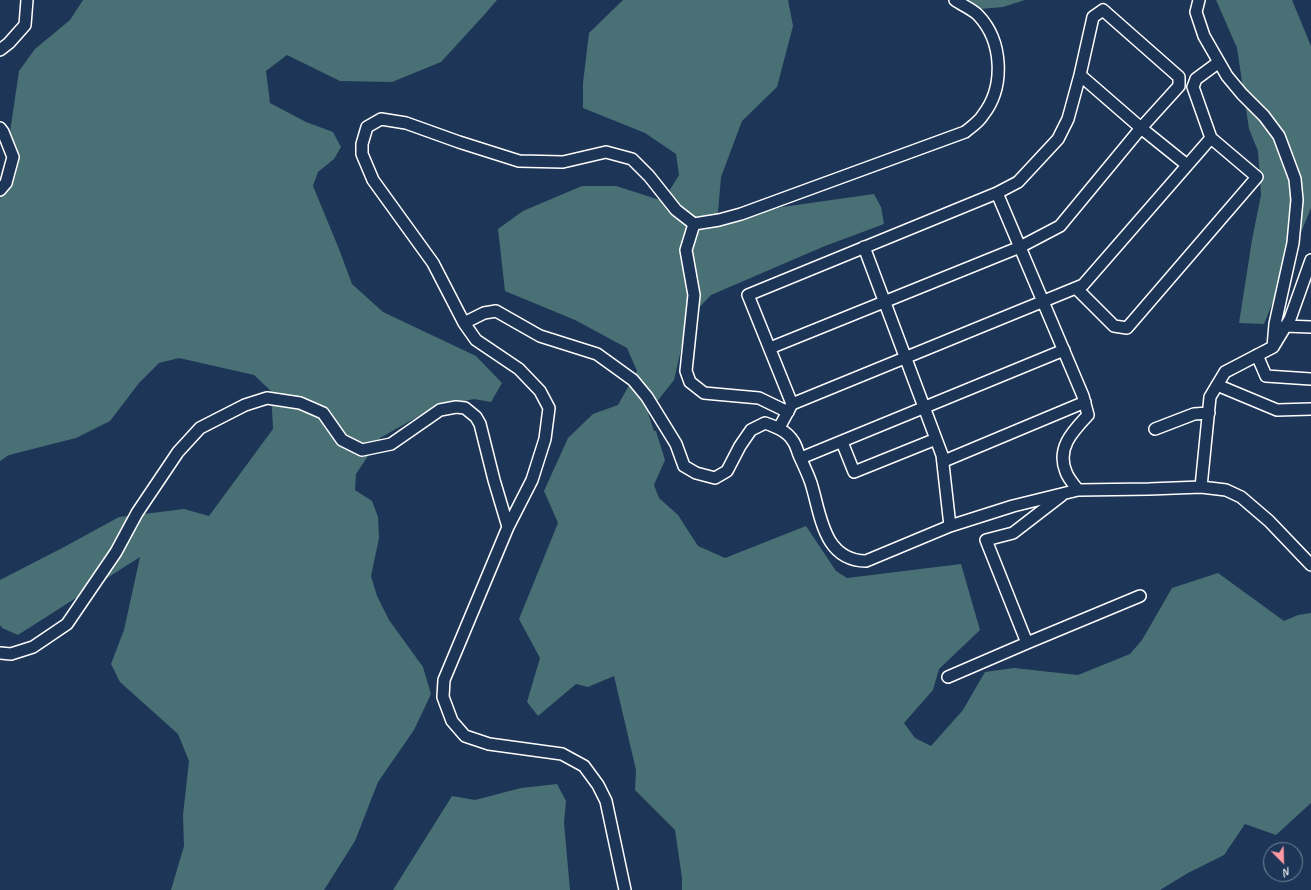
<!DOCTYPE html>
<style>
body{margin:0}
#map{position:relative;width:1311px;height:890px;overflow:hidden;background:#1d3557;font-family:Caveat,sans-serif}
canvas{display:block}
.north{position:absolute;left:1263px;top:842px;width:40px;height:40px;box-sizing:border-box;background:#1d3557;border:1px solid #77869a;border-radius:50%;rotate:157deg;font-size:11px;font-weight:700;line-height:16px;text-align:center;color:#fff}
.north::after{content:'';display:block;margin:auto;width:14px;height:18px;background:#ff9aa2;clip-path:polygon(50% 0,100% 100%,50% 72%,0 100%)}
</style>
<div id="map">
<canvas width="1311" height="890"></canvas>
<div class="north">N</div>
</div>
<script>
const c = document.querySelector('canvas').getContext('2d');
c.lineJoin = 'round';
function fillPath(path, color) {
  c.fillStyle = color;
  c.fill(path, 'evenodd');
}
function strokePath(path, color, width, dash) {
  c.strokeStyle = color;
  c.lineWidth = width;
  c.lineCap = dash ? 'butt' : 'round';
  c.setLineDash(dash || []);
  c.stroke(path);
}
const green = new Path2D(`
 M83,0H497L485,14L441,62L392,82L340,81L287,55L266,71L270,103L306,122L333,132L341,147L334,159L318,172L313,186L339,249L352,284L383,312L476,356L502,383L491,402L474,399L433,408L380,438L356,474L355,490L372,501L378,517L379,538L371,576L377,596L389,620L423,667L431,694L414,730L378,782L355,841L324,890H171L184,846L183,815L189,761L178,734L120,682L111,664L124,630L140,557L18,635L2,628L0,625V580L66,546L119,517L184,509L209,516L273,429L271,391L254,375L179,358L159,363L139,383L110,421L76,438L9,455L0,461V200L19,71L35,49L70,20Z
 M623,0H788L793,26L777,87L742,121L721,177L717,224L782,207L874,194L881,207L884,224L825,246L711,295L695,312L686,328L674,380L648,413L654,431H656L665,460L654,485L659,498L678,515L698,546L725,558L806,526L836,571L847,578L961,564L980,630L939,669L933,690L904,723L915,738L931,746L963,710L985,672L1014,668L1078,675L1130,654L1142,640L1172,588L1218,573L1284,621L1298,615L1311,613V803L1276,835L1245,824L1224,855L1188,873L1160,890H682V878L675,830L635,790L636,770L614,676L588,687L576,684L538,716L527,702L540,658L519,619L558,523L544,491L568,438L593,414L618,405L637,371L627,348L575,320L505,291L498,229L523,211L582,186H616L663,201L679,175L676,154L645,133L583,108V83L589,33Z
 M969,0H1025L1003,7L980,9Z
 M1216,0H1292L1311,46V208L1264,324L1239,323L1252,240L1261,195L1258,151L1249,129L1237,48Z
 M557,784L566,801L564,823L570,890H393L452,796L475,800L521,788Z`);
const street = new Path2D(`
 M1199,0L1196,12L1204,36L1227,76L1242,94L1264,116L1279,136L1295,179L1297,200L1293,243L1275,324L1273,347
 M0,50L9,43L25,25L27,0
 M1080,75L1141,128L1187,165
 M0,128L3,132L13,157L6,183L0,190
 M694,224L686,250L694,295L686,371L690,382L704,393L759,398L788,412
 M864,247L942,455L950,526
 M1076,288L1114,326L1127,328L1257,177L1211,138
 M464,323L484,313L496,311L540,336L597,354L633,380L647,397L676,444L684,466L696,473L715,478L727,471L740,446L751,430L765,423C776,427 787,431 793,441C796,445 797,450 799,455C803,464 808,474 811,483C821,515 823,560 866,561L950,526L1013,506L1078,490L1149,489L1201,487L1226,490L1241,497L1269,521L1311,565
 M1285,326L1311,327
 M770,348L1020,247L1060,226L1141,128L1179,86V77L1103,10L1093,17L1080,75L1068,119L1058,139L1018,182L997,193
 M1257,355L1266,376L1311,379
 M1217,385L1277,410L1311,409
 M792,404L748,295L997,193L1083,396L1088,415C1073,431 1056,448 1066,472C1068,478 1074,485 1078,490
 M779,428L792,404L1083,285L1211,138L1193,87L1196,79L1219,62
 M1155,429L1194,414L1209,413
 M842,442L854,472L936,439
 M801,458L1064,350
 M944,461L1085,402
 M1201,487L1210,397L1225,372L1273,347L1290,319L1311,260
 M1027,643L1140,596
 M0,653L11,654L33,647L67,624L116,552L137,513L178,452L200,428L245,405L267,398L300,403L323,413L342,440L362,450L391,444L440,410L456,407L465,408L476,417L480,424L494,480L508,527
 M948,677L1027,643L986,540L1013,533L1061,496
 M625,890L606,801L598,785L584,766L562,754L489,744L465,736L452,721L443,697L444,680L508,527L532,480L545,439L549,408L540,391L519,369L476,340L464,323L433,263L373,180L362,154V144L367,127L381,119L406,123L459,142L519,161L563,162L606,152L632,159L649,176L676,210L694,224L719,220L741,214L965,132C971,127 979,122 983,115C1005,87 1003,41 978,15C972,9 962,5 955,0`);
fillPath(green, '#497074');
strokePath(street, '#fff', 14);
strokePath(street, '#1d3557', 11);
</script>
